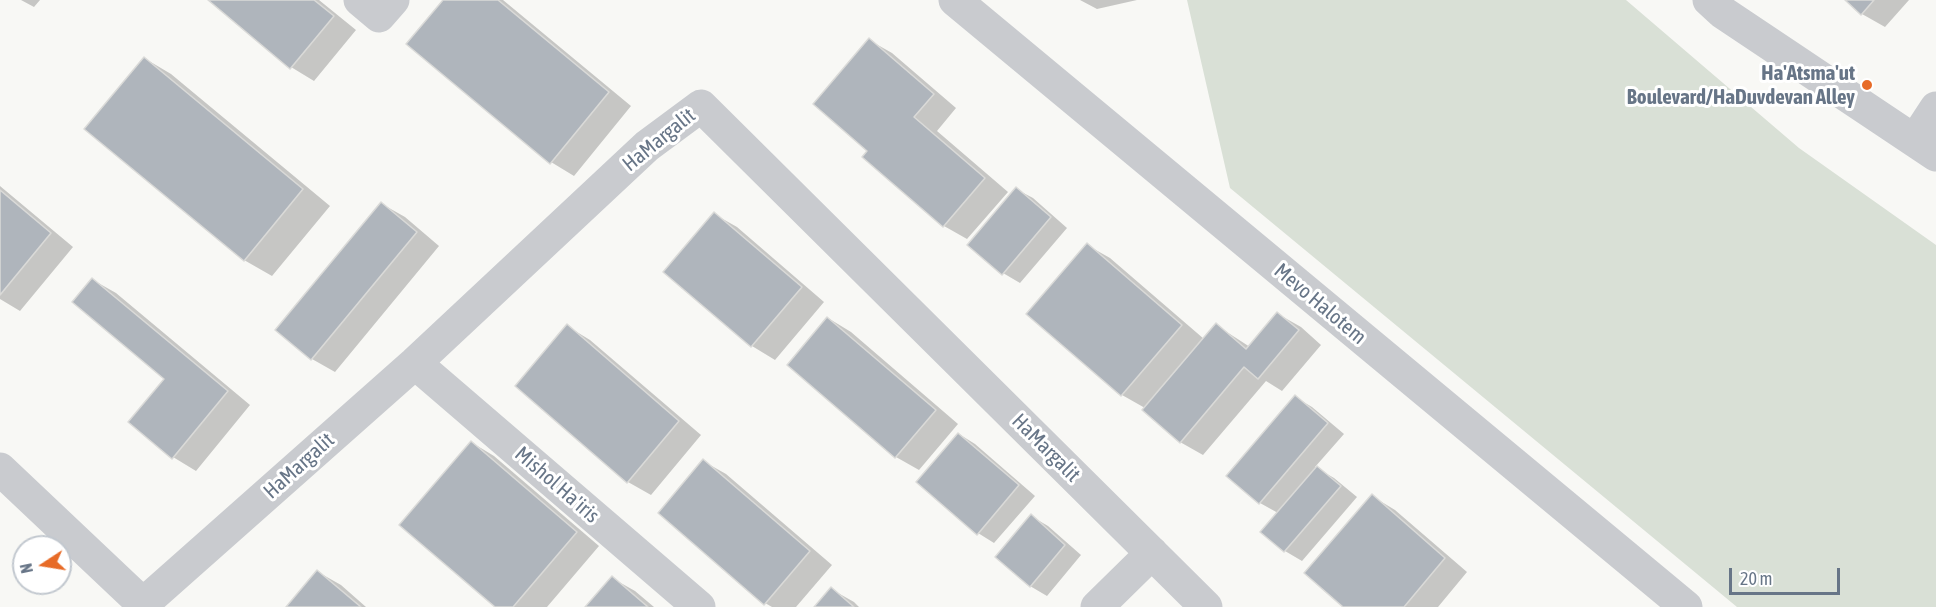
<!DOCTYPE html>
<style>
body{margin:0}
#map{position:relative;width:1936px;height:607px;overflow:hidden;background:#f8f8f5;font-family:"Asap Condensed",sans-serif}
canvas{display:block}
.north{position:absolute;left:12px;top:535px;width:60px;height:60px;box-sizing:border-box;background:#fff;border:2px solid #c2c8cf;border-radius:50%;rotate:258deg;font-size:16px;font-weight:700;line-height:24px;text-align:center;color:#677587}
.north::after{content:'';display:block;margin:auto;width:21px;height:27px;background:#e76b27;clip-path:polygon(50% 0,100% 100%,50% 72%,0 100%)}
.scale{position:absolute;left:1729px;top:568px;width:111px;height:27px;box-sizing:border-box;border:3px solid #677587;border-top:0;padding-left:8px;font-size:18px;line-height:21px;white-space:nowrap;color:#677587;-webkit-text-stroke:4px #fff;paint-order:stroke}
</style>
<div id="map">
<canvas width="1936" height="607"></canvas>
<div class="north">N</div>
<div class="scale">20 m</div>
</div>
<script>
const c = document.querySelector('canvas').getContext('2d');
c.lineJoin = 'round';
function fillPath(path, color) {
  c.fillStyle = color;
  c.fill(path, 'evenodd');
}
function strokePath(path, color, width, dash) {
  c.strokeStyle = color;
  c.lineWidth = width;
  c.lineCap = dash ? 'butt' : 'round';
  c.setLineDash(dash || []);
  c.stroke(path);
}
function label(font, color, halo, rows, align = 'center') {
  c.font = font + ' "Asap Condensed",sans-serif';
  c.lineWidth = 6;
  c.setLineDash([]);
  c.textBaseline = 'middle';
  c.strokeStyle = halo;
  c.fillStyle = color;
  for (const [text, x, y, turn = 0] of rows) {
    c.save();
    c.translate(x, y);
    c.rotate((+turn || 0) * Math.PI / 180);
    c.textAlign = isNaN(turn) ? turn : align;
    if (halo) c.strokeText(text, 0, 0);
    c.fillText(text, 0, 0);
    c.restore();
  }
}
const green = new Path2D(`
 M1187,0H1626L1799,148L1936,245V607H1737L1230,188Z`);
const shadow = new Path2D(`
 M21,0H40L34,7Z
 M211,0H319L356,30L314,81L291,67Z
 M445,0H503L631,106L574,176L551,162Z
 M1080,0H1137L1097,9Z
 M1847,0H1909L1885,27L1862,14Z
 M869,40L892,53L956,108L937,131L1008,192L967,239L944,226L869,151Z
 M144,58L171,74L330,206L272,276L244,260Z
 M0,186L73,247L20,311L0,299Z
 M1016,189L1033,198L1067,228L1020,283L1003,273Z
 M382,204L405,217L439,246L335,372L312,359Z
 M714,214L737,227L824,302L775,360L752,346Z
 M1087,245L1110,258L1204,339L1216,325L1250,347L1278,314L1301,327L1321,345L1282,391L1266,381L1203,455L1180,442L1145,408L1122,395L1028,314Z
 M93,280L116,293L250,405L196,471L173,457L166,379Z
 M828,318L851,332L958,424L919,470L896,457Z
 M567,326L590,340L701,435L651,495L628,482Z
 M1295,397L1312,407L1344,434L1315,467L1334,478L1357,497L1302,561L1285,551L1262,532L1278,513L1260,503Z
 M959,434L975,444L1035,496L994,543L978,533Z
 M471,442L494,456L599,546L547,607H497Z
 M703,461L726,474L832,565L796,607H772L765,603Z
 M1372,496L1395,510L1467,572L1438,607H1345Z
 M1031,516L1048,526L1081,555L1047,596L1030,586Z
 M318,572L341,585L366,607H288Z
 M612,578L635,591L654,607H587Z
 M831,589L854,602L859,607H816Z`);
const building = new Path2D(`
 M208,0H314L334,16L290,69Z
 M443,0H498L609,92L550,164L406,44Z
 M1845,0H1874L1861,15Z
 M869,38L934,94L914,117L985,178L943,227L862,157L867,151L813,104Z
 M144,57L303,189L244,261L84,129Z
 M1016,187L1051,217L1002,275L967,245Z
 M0,190L51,233L0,295Z
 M381,202L417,232L311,360L275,330Z
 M714,212L802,287L751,347L663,272Z
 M1087,243L1182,325L1121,396L1026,314Z
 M92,278L228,391L172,459L128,422L164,379L72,302Z
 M1277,312L1299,330L1258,379L1244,367L1180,443L1142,410L1216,323L1246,349Z
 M827,317L936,410L895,458L787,365Z
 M567,324L679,421L627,483L515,386Z
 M1295,395L1328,423L1259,504L1226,476Z
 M958,433L1019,485L977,535L916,482Z
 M471,441L577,532L513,607H495L399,525Z
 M703,459L810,551L764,605L658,513Z
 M1317,466L1341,486L1284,552L1260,532Z
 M1372,494L1445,558L1404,607H1343L1304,573Z
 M1031,514L1065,545L1030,587L995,557Z
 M317,570L361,607H286Z
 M612,576L648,607H585Z
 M831,587L854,607H814Z`);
const minor = new Path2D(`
 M360,0L379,16L393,0
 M955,0L1686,607
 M1709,0L1722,12L1936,155
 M1915,140L1936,108
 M415,363L699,607
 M0,469L146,607
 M143,604L415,363L647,146L701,106L1206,607
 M1097,607L1152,553`);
const markers = [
 [1867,85,6,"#e76b27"]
];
const poiNames = [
 ["Ha'Atsma'ut",1855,73],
 ["Boulevard/HaDuvdevan Alley",1855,97]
];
const streetNames = [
 ["HaMargalit",659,140,-39],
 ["Mevo Halotem",1320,304,40],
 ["HaMargalit",1046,448,45],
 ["HaMargalit",299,466,-42],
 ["Mishol Ha'iris",557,485,41]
];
fillPath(green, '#d9e0d6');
fillPath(shadow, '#0003');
fillPath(building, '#afb5bc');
strokePath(building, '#dadad8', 1.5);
strokePath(minor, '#c9cbcf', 33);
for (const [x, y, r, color] of markers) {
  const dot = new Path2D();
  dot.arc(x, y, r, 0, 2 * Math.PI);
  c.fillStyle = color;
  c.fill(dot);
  strokePath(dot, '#fff', 2);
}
label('bold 21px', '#677587', '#fff', poiNames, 'right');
label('21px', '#677587', '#fff', streetNames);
</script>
